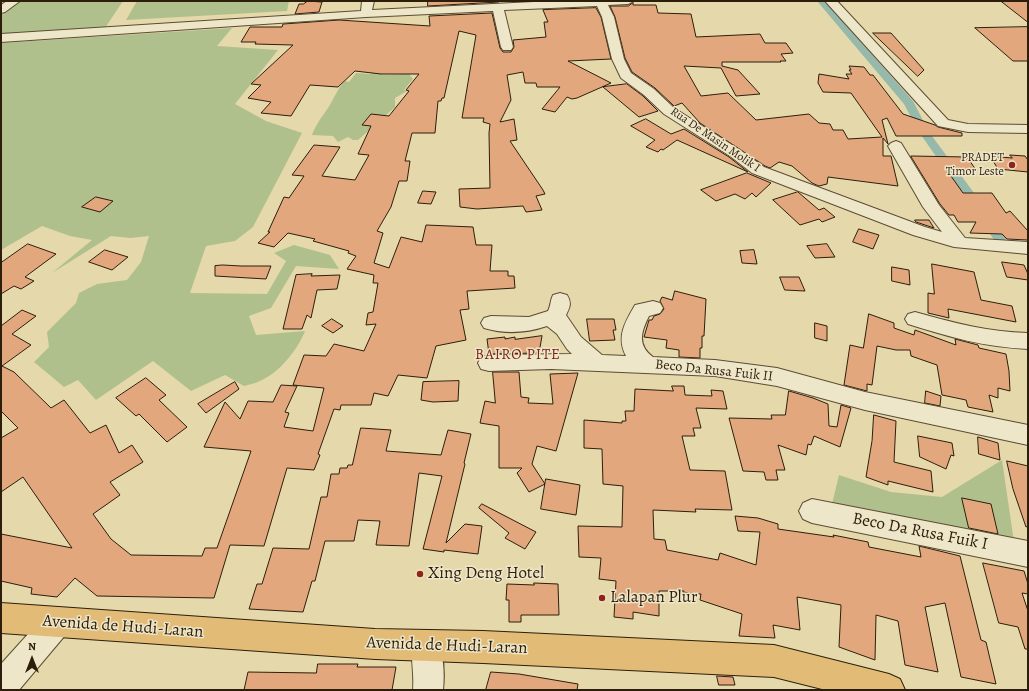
<!DOCTYPE html>
<style>
body{margin:0}
#map{position:relative;width:1029px;height:691px;overflow:hidden;background:#e5d8ab;font-family:Alegreya,serif}
canvas{display:block}
.frame{position:absolute;inset:0;border:2px solid #2d1e0c;pointer-events:none}
.north{position:absolute;left:12px;top:639px;width:40px;height:40px;-webkit-text-stroke:3px #eee6c8;paint-order:stroke;rotate:0deg;font-size:11px;font-weight:700;line-height:16px;text-align:center;color:#2d1e0c}
.north::after{content:'';display:block;margin:auto;width:14px;height:18px;background:#2d1e0c;clip-path:polygon(50% 0,100% 100%,50% 72%,0 100%)}
</style>
<div id="map">
<canvas width="1029" height="691"></canvas>
<div class="frame"></div>
<div class="north">N</div>
</div>
<script>
const c = document.querySelector('canvas').getContext('2d');
c.lineJoin = 'round';
function fillPath(path, color) {
  c.fillStyle = color;
  c.fill(path, 'evenodd');
}
function strokePath(path, color, width, dash) {
  c.strokeStyle = color;
  c.lineWidth = width;
  c.lineCap = dash ? 'butt' : 'round';
  c.setLineDash(dash || []);
  c.stroke(path);
}
function label(font, color, halo, rows, align = 'center') {
  c.font = font + ' Alegreya,serif';
  c.lineWidth = 3;
  c.setLineDash([]);
  c.textBaseline = 'middle';
  c.strokeStyle = halo;
  c.fillStyle = color;
  for (const [text, x, y, turn = 0] of rows) {
    c.save();
    c.translate(x, y);
    c.rotate((+turn || 0) * Math.PI / 180);
    c.textAlign = isNaN(turn) ? turn : align;
    if (halo) c.strokeText(text, 0, 0);
    c.fillText(text, 0, 0);
    c.restore();
  }
}
const green = new Path2D(`
 M19,1H123L103,31L1,38V15Z
 M137,1H289L287,11L126,20Z
 M232,28L217,46L278,50L235,104L266,121L302,133L253,227L235,241L206,246L190,293L267,294L286,261L274,253L294,245L330,255L339,269L296,266L271,308L249,316L256,335L305,331C298,349 280,372 262,380C257,383 250,384 244,386L225,375L191,391L153,361L96,400L78,380L64,387L34,362L49,347L47,332L76,303L79,293L97,284L127,280L141,262L149,236L130,238L111,236L52,273L92,240L70,236L42,226L1,250V43Z
 M375,68L384,69L382,75L409,74L413,79L404,90L407,91L395,98V107L358,140H353L348,137L338,142L333,136L312,135C316,124 322,117 328,108C334,99 337,89 345,81L349,82L356,73L370,74Z
 M1002,460L1014,542L832,504L839,475L891,492L942,497Z`);
const canal = new Path2D(`
 M817,1H825L913,101L929,132L1005,235L1006,238L1005,241L1000,242L995,241L919,132L904,104Z`);
const building = new Path2D(`
 M308,1L322,2L319,12L295,14L299,4H303Z
 M428,1H499V2L428,6Z
 M1001,1H1028V22Z
 M633,3V5H656L658,13L691,14L696,37L760,34L765,43H786L793,53L781,54L786,61H780L781,62H722V66L738,70L760,94L736,96L721,68L684,66L701,96L728,93L756,120L809,114L819,123L830,124L833,130H843L848,139L882,137L851,93L823,92L818,83L819,74L849,79L846,74H852L849,70H851L849,66L864,67L870,75H873L903,114L935,125L938,127L962,133V136H896L887,118L882,120L888,144L883,138V156H891L898,186L828,177L827,184L819,186L812,183L792,166L779,162L770,168L765,166L700,123L682,103L674,106L655,88L632,72L625,58L615,17L610,6H628Z
 M596,8L601,17L611,59L568,61L611,83L577,98L572,99L567,97L555,112L542,109L560,87H537L536,83H525L523,72L507,75L511,100L500,122L514,119L517,140L510,141L543,190L545,194L536,196L542,210L526,212L523,206L477,209L460,207L459,189L490,188L489,133L490,124L483,122L484,118H462L476,35L459,31L444,98H442L441,101H438L435,133H412L405,161H410L407,181H399L391,207L377,231L383,233L374,263L389,268L401,237L422,242L426,225L473,227L476,245H492L490,271H508V276H514L515,288L467,291L469,309L460,310L466,340L436,346L427,378L398,375L388,396L374,393L371,405H341L340,410L334,409L318,454L320,455L314,470L287,468L264,546L230,545L214,598L97,596L75,578L57,597L31,594L32,588L1,581V534L72,548L23,477L1,492V438L18,428L1,411V326L22,310L36,316L12,334L31,345L2,366L14,372L51,408L64,400L90,433L106,425L119,453L132,445L143,462L110,482L120,495L93,514L111,539L131,555L202,556L205,548H217L251,451L204,447L225,402L240,419L248,401L273,402L281,385L297,386L285,412L289,413L284,427L313,431L324,388L293,385L304,355L326,356L334,344L364,351L376,324L366,325L368,313L373,312L378,283H373L374,275L347,269L356,256L348,253L349,251L313,241L315,239L288,233L274,247L258,243L270,232H268L284,197L289,198L304,176L292,175L314,145L340,147L322,176L355,180L369,155L358,154L371,126L362,125L371,114L389,116L409,91L406,90L419,74H381L355,71L338,87L310,85L291,116L261,113L271,102L248,98L261,85L251,84L293,45L255,44L256,42H241L250,27H282L283,24L339,20L430,26L429,16L492,13L500,48L503,52H511L514,47L513,40L546,37L544,22H548L543,10Z
 M1028,27V61H1013L975,28Z
 M873,33H891L924,70L918,76Z
 M627,84L643,96L658,111L639,117L603,87Z
 M646,119L671,134L684,129L729,157L748,172L677,140L663,150L661,149L658,152L646,147L655,140L631,126Z
 M1010,155L1025,156L1028,160V172L998,169L990,156L1012,158Z
 M911,156L967,157L976,170L946,169L963,193H992L1006,213L1010,211L1028,231V240L1007,239L1002,234L970,233L976,222H958L954,215H949L940,204Z
 M747,173L771,183L756,197L752,193L745,199L735,194L716,201L701,190Z
 M423,191L436,192L431,204L418,203Z
 M798,192L819,210L824,208L835,217L822,222L819,219L800,225L773,200Z
 M96,197L113,201L100,212L82,207Z
 M915,220H929L934,228L916,222Z
 M859,229L879,235L873,249L853,242Z
 M28,244L56,254L25,277L34,281L21,289L14,286L1,294V263Z
 M827,244L835,257L815,258L807,246Z
 M105,250L128,257L112,270L89,262Z
 M754,250L757,264L742,263L740,251Z
 M1002,262L1024,265L1028,274V280L1007,277Z
 M932,264L974,272L981,300L1012,306L1016,322L948,309L949,318L928,313V293L934,294Z
 M223,265L241,266H271L266,279L215,276V266Z
 M892,267L909,270L910,285L892,281Z
 M312,274L311,276L340,275L337,289L317,290L311,318L307,315L302,329H283L296,275Z
 M780,277H799L805,291L785,290Z
 M675,291L706,299L704,336H702V348H700V358L679,357V350L666,348L667,340L644,337L649,320H652L654,316L660,314L664,309L660,301L662,297L672,300Z
 M869,314L894,323V328L914,335L915,330L956,345L955,339L978,345L979,348L1006,354L1009,371L1010,391L998,388V398L989,395L993,412L968,407L966,400L942,395L937,365L911,356L910,350H896L877,346L872,385L867,384V391L844,385L850,345L863,348Z
 M332,319L343,326L333,333L322,326Z
 M587,319H614L616,330H613L615,340L590,341Z
 M815,323L827,326V341L815,338Z
 M542,336L539,353L489,354L487,339L505,337V339L515,337V339Z
 M493,372H519L521,397L529,398L528,403L553,404L550,374L578,373L556,451L537,446L532,464L545,484L529,492L517,473L522,468H499V426L480,423L485,401L495,403Z
 M146,378L166,395L159,400L187,427L167,442L139,414L136,416L116,398Z
 M459,381L458,401L433,402L421,400L423,382Z
 M235,382L239,389L206,413L198,404Z
 M672,386H684L685,395L712,396L711,390L723,391L727,409L696,408L701,428H693L695,436H682L690,470L725,471L732,510L695,509L696,512L653,510L654,539L665,540L667,550L718,560L720,553L756,565L760,532L738,531L735,516L758,518L778,524V529L834,537L833,535L868,542L869,547L921,557L919,546L960,556L981,640L986,642L996,684L961,677L945,603L925,607L938,672L905,665L898,621L876,615L875,660L839,647L841,605L797,597L800,630L773,625L775,638L739,636L742,614L700,600L701,594L684,593V591H659V616L633,612V619L614,617L616,581L599,579L601,558L579,557L578,526L622,527L623,486L603,484L602,449L584,448V420L622,423V421H626L625,411H634L635,389L673,391Z
 M789,391L813,398L828,404L829,426L837,427L841,405L851,408L840,447L814,436L811,445L808,444L806,455L778,445L785,470H776L778,480H766L764,472L743,471L729,418L772,419L771,415H785Z
 M926,391L941,396L940,406L925,403Z
 M874,415L896,421L894,462L931,471L933,492L888,481V485L866,477L872,441Z
 M361,428L391,430L386,451L441,455L448,430L471,434L464,463L465,464L446,543L465,524L482,526L478,554L444,550V552L423,549L442,476L419,473L409,546L376,545L380,521L358,520L354,541H325L315,581H312L303,612L249,609L257,584H262L273,548L309,549L321,497H327L331,474H339L340,468H347L348,465H352Z
 M918,436L952,443L954,456L951,455L946,469L920,457Z
 M978,437L998,443L1000,460L979,454Z
 M1007,461L1028,466V526L1026,527L1013,489Z
 M546,479L580,485L576,515L541,509Z
 M962,498L991,504L998,534L969,528Z
 M482,504L536,532L525,549L505,538L509,533L479,508Z
 M983,563L1024,571L1028,584V594L1022,593L1028,611V649H1025L1018,627L999,623Z
 M534,583L558,584L559,615H521V622H509V600H506L507,584L534,585Z
 M318,664H358L357,667H396L392,690H244L248,672L316,673Z
 M491,672L519,674L578,684L577,690H486Z
 M717,676L733,677L735,685H719Z`);
const minor = new Path2D(`
 M7,1H20L5,12L1,13V5Z
 M362,1H374L372,10L554,1H634L628,4L608,5L614,17L624,59L631,73L654,89L674,108L740,150L764,167L925,227L942,232L923,207L888,146L891,143L896,141L901,143L939,205L965,238L1028,242V254L954,247L913,235L752,173L730,156L664,114L644,95L621,78L612,59L602,17L597,6L504,10L513,47L511,50H503L501,47L493,11L366,17L1,42V34L361,11Z
 M825,1H837L948,120L968,124L1028,125V133L968,132L938,126Z
 M560,293L567,295C572,303 570,307 566,315L581,337L602,355L626,356C616,337 625,322 635,305L653,301L660,303L663,308L660,313L649,316C641,332 637,345 653,357L715,360L777,368L865,392L1028,425V445L865,410L777,386L715,376L551,369L489,371L481,369L478,363L481,357L489,355L572,354L567,349L557,334L547,326C527,333 504,334 484,328L481,323L484,318L491,316L529,317L548,311C551,305 550,301 553,295Z
 M915,312C954,323 988,332 1028,333V349C984,347 949,337 908,324L905,319L908,314Z
 M812,499L1028,541V567L812,523L803,519L799,511L803,503Z
 M57,609L67,613L71,623L67,633L19,690H1V664L47,613Z
 M426,630L436,635C443,651 445,672 443,690H413C415,671 408,652 416,635Z`);
const major = new Path2D(`
 M1,603L375,629L483,631L774,645L889,674L900,679L905,690H826L774,677L483,663L375,659L1,633Z`);
const markers = [
 [1012,165,4,"#8f2418"],
 [420,574,4,"#8f2418"],
 [602,598,4,"#8f2418"]
];
const farStreetnames = [
 ["Rua De Masin Molik I",715,140,34]
];
const farPoinames = [
 ["PRADET",1004,158],
 ["Timor Leste",1004,172]
];
const streetNames = [
 ["Beco Da Rusa Fuik II",714,371,6]
];
const neighbourhoodNames = [
 ["BAIRO PITE",518,355]
];
const nearStreetnames = [
 ["Beco Da Rusa Fuik I",920,532,11],
 ["Avenida de Hudi-Laran",123,627,4],
 ["Avenida de Hudi-Laran",447,646,2]
];
const nearPoinames = [
 ["Xing Deng Hotel",428,574],
 ["Lalapan Plur",610,598]
];
fillPath(green, '#b0c08c');
fillPath(canal, '#96b9ac');
fillPath(building, '#e2a77d');
strokePath(building, '#2d1e0c', 1);
strokePath(minor, '#5b4c34', 2);
strokePath(major, '#2d1e0c', 2);
fillPath(minor, '#eee6c8');
fillPath(major, '#e2bc76');
for (const [x, y, r, color] of markers) {
  const dot = new Path2D();
  dot.arc(x, y, r, 0, 2 * Math.PI);
  c.fillStyle = color;
  c.fill(dot);
  strokePath(dot, '#eee6c8', 1.5);
}
label('12px', '#2d1e0c', '#eee6c8', farStreetnames);
label('12px', '#2d1e0c', '#eee6c8', farPoinames, 'right');
label('14px', '#2d1e0c', '#eee6c8', streetNames);
c.letterSpacing = '1px';
label('15px', '#7a1f14', '#eee6c8', neighbourhoodNames);
c.letterSpacing = '0px';
label('17px', '#2d1e0c', '#eee6c8', nearStreetnames);
label('17px', '#2d1e0c', '#eee6c8', nearPoinames, 'left');
</script>
